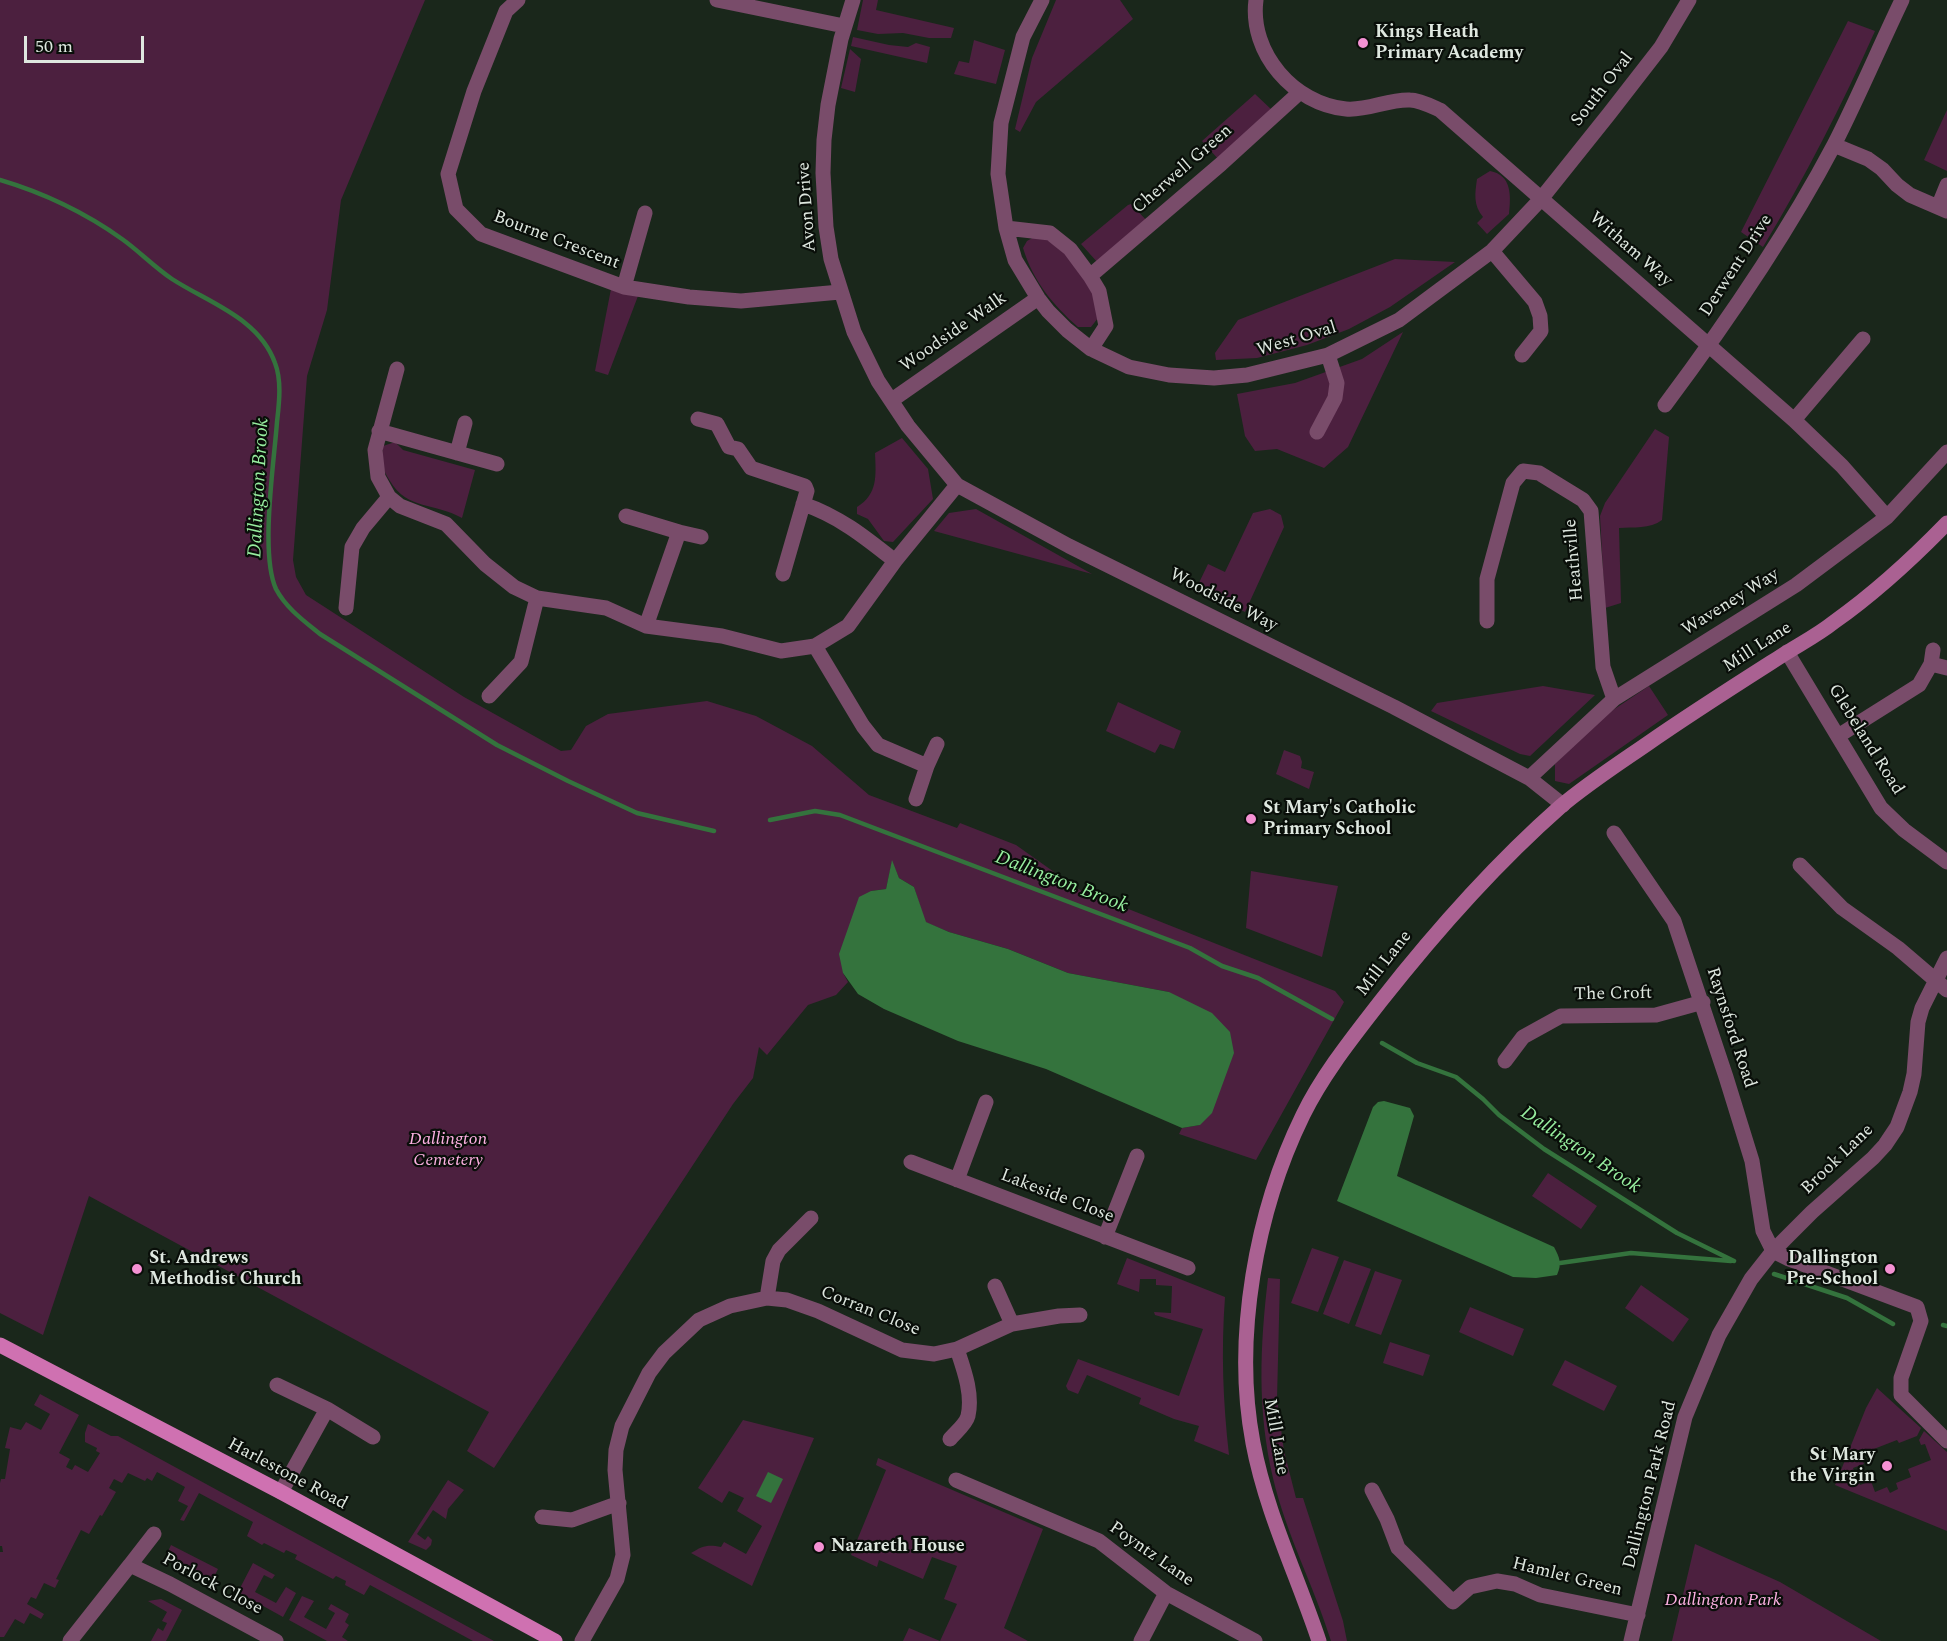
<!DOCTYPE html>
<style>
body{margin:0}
#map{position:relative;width:1947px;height:1641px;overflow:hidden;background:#1a271b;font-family:Spectral,serif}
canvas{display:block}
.scale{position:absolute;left:24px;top:36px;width:120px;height:27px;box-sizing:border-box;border:3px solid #dee7df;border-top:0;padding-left:8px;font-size:18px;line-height:21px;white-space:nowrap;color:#dee7df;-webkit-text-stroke:4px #090e09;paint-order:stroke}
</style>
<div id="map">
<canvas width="1947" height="1641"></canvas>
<div class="scale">50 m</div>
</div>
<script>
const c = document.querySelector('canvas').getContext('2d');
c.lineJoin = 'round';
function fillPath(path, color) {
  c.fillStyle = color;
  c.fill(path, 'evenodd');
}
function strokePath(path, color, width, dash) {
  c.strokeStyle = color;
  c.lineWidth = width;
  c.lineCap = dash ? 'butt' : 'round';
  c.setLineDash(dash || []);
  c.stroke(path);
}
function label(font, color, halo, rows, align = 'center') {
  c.font = font + ' Spectral,serif';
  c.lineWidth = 4.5;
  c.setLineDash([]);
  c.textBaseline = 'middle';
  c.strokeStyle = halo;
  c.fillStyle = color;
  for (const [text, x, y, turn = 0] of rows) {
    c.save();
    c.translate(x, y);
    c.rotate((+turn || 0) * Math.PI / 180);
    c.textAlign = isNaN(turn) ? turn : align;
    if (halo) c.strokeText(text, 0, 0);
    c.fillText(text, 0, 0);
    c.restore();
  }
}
const green = new Path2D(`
 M0,0H425L341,200L327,310L307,376L293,560L296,577L306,595L464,697L561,751L571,750L586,726L608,714L707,701L756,716L812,746L869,795L957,828L960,823L1016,845L1078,889L1335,991L1344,1002L1256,1160L1179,1134L1182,1128L1200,1125L1169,992L1068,973L1008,949L949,932L925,922L914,887L899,878L892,862L886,889L871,891L843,973L848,982L836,995L808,1005L767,1055L759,1047L753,1078L733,1104L494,1468L467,1451L489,1412L89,1196L43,1335L0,1313Z
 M863,0H878L876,10L954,28L951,38H929L903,33L878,34L857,30Z
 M1056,0H1120L1133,19L1036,102L1020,132L1015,129L1032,58Z
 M1848,21L1875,31C1842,105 1805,177 1763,247L1741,232Z
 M853,37L889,45L908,47L916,43L930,47L927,63L851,46Z
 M974,40L1005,50L996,84L954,74L959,61L969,63Z
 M850,49L861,59L855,92L841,88Z
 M1255,94L1273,111L1219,160L1202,141Z
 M1947,110V171L1924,160Z
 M1490,171C1512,175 1511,196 1509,214L1487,234L1477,223L1483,217C1473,205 1475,193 1477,179Z
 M1131,204L1149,223L1098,263L1081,244L1128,205Z
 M1034,237L1048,239L1071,259L1089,285L1096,302L1098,318L1091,327H1078C1053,305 1033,281 1023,248L1027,241Z
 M1395,259L1455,262L1390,307L1349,329L1307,345L1257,358L1216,360L1215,353L1238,320Z
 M611,289L638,296L608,375L595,371Z
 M1403,332L1348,447L1324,468L1277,449L1255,451L1245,436L1237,394L1295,383L1362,359Z
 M1655,429L1669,437L1662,520C1650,529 1633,527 1619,528L1621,603L1605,608L1600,516L1605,503Z
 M902,438L928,469L933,499L893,542L884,541L868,519L857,514V507C878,494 876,476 875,453Z
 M395,442L403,450L475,470L462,518C436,503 407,510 390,481C381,466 381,463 383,446Z
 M976,509L1092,574L934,531L949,513Z
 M1270,509L1281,515L1284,527L1245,612L1196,589L1208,564L1225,572L1253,513Z
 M1543,686L1595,695L1530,756L1520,754L1431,711L1437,703Z
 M1649,686L1668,715L1569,784L1555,781V764L1601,718Z
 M1118,702L1181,731L1174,749L1160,744L1155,753L1106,731Z
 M1284,750L1300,756L1302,762L1301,768L1314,772L1309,789L1276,774Z
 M1251,871L1338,886L1322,957L1246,928Z
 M1548,1173L1597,1206L1581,1229L1532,1196Z
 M1312,1248L1339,1257L1318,1312L1291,1303Z
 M1127,1258L1225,1297C1221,1352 1223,1401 1229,1455L1194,1441L1199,1426L1174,1419L1139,1404L1141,1398L1087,1375L1078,1394L1068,1390L1066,1386L1078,1359L1179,1396L1203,1329L1155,1315L1154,1312L1171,1313L1172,1286L1156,1285V1279H1140L1139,1292L1117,1284Z
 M1344,1260L1371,1269L1349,1324L1323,1314Z
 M1375,1271L1402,1280L1381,1335L1355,1326Z
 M1268,1278L1280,1279L1277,1399L1284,1451L1296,1498H1303L1343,1621L1347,1641H1331C1314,1586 1286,1534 1273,1478C1257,1410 1260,1346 1268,1278Z
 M1641,1285L1689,1319L1673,1342L1625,1308Z
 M1470,1307L1524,1329L1513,1356L1459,1332Z
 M1390,1342L1430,1355L1423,1376L1383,1363Z
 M1565,1360L1617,1386L1604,1411L1552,1385Z
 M1877,1388L1921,1428L1917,1436L1899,1443L1897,1440L1861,1454L1864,1464L1853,1468L1860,1485L1871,1481L1875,1492L1887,1487L1890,1493L1898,1489L1896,1483L1911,1477L1908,1469L1931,1460L1925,1444L1921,1445L1919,1440L1924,1431L1947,1452V1531L1835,1485L1866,1408Z
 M40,1394L79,1415L59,1453L70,1459L66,1467L72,1470L75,1465L88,1472L100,1453L96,1451L97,1448L85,1442V1433L88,1424L111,1436H118L494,1641H473L370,1585L364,1595L345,1585L346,1581L336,1576L333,1579L295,1559L297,1555L286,1550L284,1553L264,1543L262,1545L247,1536L253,1522L199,1493L184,1521L180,1520L188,1506L178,1501L185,1487L157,1472L152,1481L147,1478L145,1481L128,1473L122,1483L114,1479L109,1488L116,1492L102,1516L100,1515L89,1534L81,1530L56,1579L59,1580L55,1588L44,1583L36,1599L31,1597L27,1604L44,1614L41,1619L30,1613L24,1624L15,1619L4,1637H0V1552H3L2,1546H0V1483L1,1479H5L10,1449L5,1448L10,1427L21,1430L26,1422L41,1430L50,1414L34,1405Z
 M743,1420L814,1438L752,1586L691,1553C702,1546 708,1544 721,1547L724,1542L746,1554L762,1526L737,1511L744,1498L729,1491L722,1503L698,1488Z
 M878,1458L1043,1529L1004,1628L1028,1641H940L957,1604L944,1599L957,1566L932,1557L923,1579L879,1560L877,1567L851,1555L886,1470L876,1465Z
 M448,1480L464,1490L448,1509L446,1519L433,1510L417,1534L425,1540L428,1536L432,1540L431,1545L426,1550L408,1542Z
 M1695,1544L1780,1582L1881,1641H1672Z
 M171,1545L218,1569L212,1581L166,1556Z
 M253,1563L275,1575L272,1579L264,1575L255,1592L276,1603L286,1587L296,1593L283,1617L238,1592Z
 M302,1596L314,1601L304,1617L326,1629L335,1613L328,1609L331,1604L349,1614L345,1622L349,1625L342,1637L348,1641H327L289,1620Z
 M161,1599L182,1610L166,1641H151L158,1628L163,1631L167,1623L162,1621L167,1612L148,1601Z
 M909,1628L940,1641H903Z`);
const water = new Path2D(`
 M892,860L899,878L914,887L926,922L949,932L1008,949L1068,973L1169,992L1212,1013L1230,1032L1234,1053L1212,1113L1200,1125L1182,1128L1046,1069L958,1041L884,1009L858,994L843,973L839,954L859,897L871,891L886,889Z
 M1384,1101L1410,1108L1414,1116L1397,1176L1554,1247C1560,1258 1562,1264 1557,1275L1536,1278L1513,1277L1337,1201L1373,1107L1378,1102Z
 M768,1472L783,1479L771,1503L756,1496Z`);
const stream = new Path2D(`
 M0,180C44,193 84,212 122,239C139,251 154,267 172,279C209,303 259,318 275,363C282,381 279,404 277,422C274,463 260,554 276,589C286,608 304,621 320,634L497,745L568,781L637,813L714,831
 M770,820L815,811L840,815L1190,948L1222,966L1258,978L1332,1019
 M1382,1043L1417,1063L1456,1077L1483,1099L1499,1115L1544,1149L1677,1233L1734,1261
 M1560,1263L1631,1253L1731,1261
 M1774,1274L1847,1298L1893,1324
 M1943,1325L1947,1326`);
const street = new Path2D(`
 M518,0L506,11L474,91L448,174L456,209L481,234L624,287L689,297L741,301L840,292
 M717,0L844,26
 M853,0L841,39L828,105L824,140L823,173L826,227L831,259L854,332L878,381L908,426L957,485L1069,546L1394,707L1529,778L1563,805
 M1042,0L1023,37L1001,123L998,174L1006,228L1015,260L1038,298L1048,311L1067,330L1091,349L1129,367L1169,375L1214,378L1247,375L1328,355L1399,320L1492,251L1541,199L1609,114L1661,47L1689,0
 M1256,0C1249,53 1294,104 1346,109C1368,111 1388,99 1410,100C1419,100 1431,106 1440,110L1794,420L1842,466L1887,517
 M1834,145L1868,159L1882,169L1897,185L1910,195L1947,211
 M1938,207L1947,185
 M1006,228L1050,233L1070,249L1090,276L1099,291L1106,326L1091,349
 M1492,251L1535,302L1540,316L1541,331L1522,355
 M1090,276L1221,164L1299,93
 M624,287L645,213
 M397,369L375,450L378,477L389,497L400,506L446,524L485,564L514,587L537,598L606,608L646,626L722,636L781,651L815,646L848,626L895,561L957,485
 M892,400L1038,298
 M1665,405C1727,322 1786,236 1834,145C1858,98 1879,48 1902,0
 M698,419L717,424L729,447L738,449L751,468L805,486L807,491L783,574
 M1794,420L1863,339
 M379,431L497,464
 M1317,432L1335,398L1337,383L1328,355
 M457,453L465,423
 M803,504C839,516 866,538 895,561
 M626,516L679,532L646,626
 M679,532L701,537
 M346,608L352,547L363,528L389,497
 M1487,621V579L1513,483L1523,471L1539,473L1583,500L1591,511L1603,667L1614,699
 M815,646L863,726L878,745L927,766L916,799
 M1787,652L1881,808L1904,830L1947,862
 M1931,664L1947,668
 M489,696L521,662L537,598
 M1838,736L1919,685L1931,664L1933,650
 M927,766L937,744
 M1529,778L1614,699L1796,585L1887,517L1947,452
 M1614,833L1674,921L1726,1077L1752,1161L1763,1231L1773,1251
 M1800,865L1842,908L1898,948L1947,990
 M1505,1061L1523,1037L1561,1016L1656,1015L1703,1002
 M911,1162L1188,1268
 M957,1180L986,1102
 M1105,1237L1137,1156
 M1773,1251L1789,1259L1917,1307L1921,1321L1901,1378V1395L1947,1441
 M995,1286L1012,1324
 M767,1298L773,1261L779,1250L811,1218
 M277,1385L327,1409L373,1437
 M950,1439C956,1432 966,1424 968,1416C973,1394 964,1370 957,1349
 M956,1480L1099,1541L1166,1593L1255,1641
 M1372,1490L1387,1519L1398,1548L1453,1602L1470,1587L1497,1581L1515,1584L1540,1595L1638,1615
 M281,1492L327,1409
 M542,1517L572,1520L619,1503
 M154,1534L130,1565L170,1584L276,1641
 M70,1641L130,1565
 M582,1641L617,1579L623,1555L615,1470L616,1450L622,1426L649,1373L664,1353L699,1320L730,1306L767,1298L787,1300L818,1311L902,1350L934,1354L957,1349L1012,1324L1059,1316L1080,1315
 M1141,1641L1166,1593
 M1631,1641L1685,1417L1719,1335L1751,1279L1773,1251L1812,1212L1873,1158L1885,1145L1897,1127L1910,1092L1914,1074L1918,1022L1922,1008L1947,958`);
const secondary = new Path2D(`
 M1319,1641C1297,1575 1266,1512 1253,1443C1233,1338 1256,1211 1303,1115C1323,1074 1353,1037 1380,1002C1435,932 1493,866 1560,807C1587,784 1618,764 1647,744C1693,712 1739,683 1786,653C1802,643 1819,634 1834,622C1875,593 1912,559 1947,523`);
const primary = new Path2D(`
 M0,1345L281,1492L555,1641`);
const markers = [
 [1363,43,6,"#f491d3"],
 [1251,819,6,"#f491d3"],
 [137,1269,6,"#f491d3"],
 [1890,1269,6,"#f491d3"],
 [1887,1466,6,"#f491d3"],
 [819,1547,6,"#f491d3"]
];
const poiNames = [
 ["Kings Heath",1375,33],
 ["Primary Academy",1375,54],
 ["St Mary's Catholic",1263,809],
 ["Primary School",1263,830],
 ["St. Andrews",149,1259],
 ["Methodist Church",149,1280],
 ["Dallington",1878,1259,"right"],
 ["Pre-School",1878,1280,"right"],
 ["St Mary",1875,1456,"right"],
 ["the Virgin",1875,1477,"right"],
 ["Nazareth House",831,1547]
];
const streetNames = [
 ["South Oval",1603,90,-52],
 ["Cherwell Green",1183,170,-41],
 ["Avon Drive",808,207,-94],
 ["Bourne Crescent",556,241,21],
 ["Witham Way",1630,250,41],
 ["Derwent Drive",1737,266,-57],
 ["Woodside Walk",954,333,-35],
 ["West Oval",1297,340,-17],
 ["Heathville",1575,560,-95],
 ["Woodside Way",1223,601,27],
 ["Waveney Way",1731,603,-32],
 ["Mill Lane",1758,648,-33],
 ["Glebeland Road",1865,740,58],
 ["Mill Lane",1385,964,-52],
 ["The Croft",1613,995,-1],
 ["Raynsford Road",1730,1028,72],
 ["Brook Lane",1838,1160,-44],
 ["Lakeside Close",1057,1197,21],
 ["Corran Close",870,1312,22],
 ["Mill Lane",1275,1437,80],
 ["Harlestone Road",287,1475,28],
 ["Dallington Park Road",1651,1485,-76],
 ["Poyntz Lane",1151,1555,35],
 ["Hamlet Green",1567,1578,14],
 ["Porlock Close",212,1585,28]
];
const parkNames = [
 ["Dallington",448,1140],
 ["Cemetery",448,1161],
 ["Dallington Park",1723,1601]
];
const waterNames = [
 ["Dallington Brook",260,488,-87],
 ["Dallington Brook",1061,883,21],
 ["Dallington Brook",1580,1151,34]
];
fillPath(green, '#4c203f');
fillPath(water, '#34733d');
strokePath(stream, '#34733d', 4.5);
strokePath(street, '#794c6a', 15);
strokePath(secondary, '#aa6192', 15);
strokePath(primary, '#cf71b1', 15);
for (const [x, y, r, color] of markers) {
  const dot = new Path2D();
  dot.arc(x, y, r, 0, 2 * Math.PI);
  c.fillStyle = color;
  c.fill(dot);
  strokePath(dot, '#090e09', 2);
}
label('bold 18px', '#dee7df', '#090e09', poiNames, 'left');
label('18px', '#dee7df', '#090e09', streetNames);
label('italic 18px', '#fdb0e2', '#090e09', parkNames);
label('italic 20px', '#97ee9f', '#090e09', waterNames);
</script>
